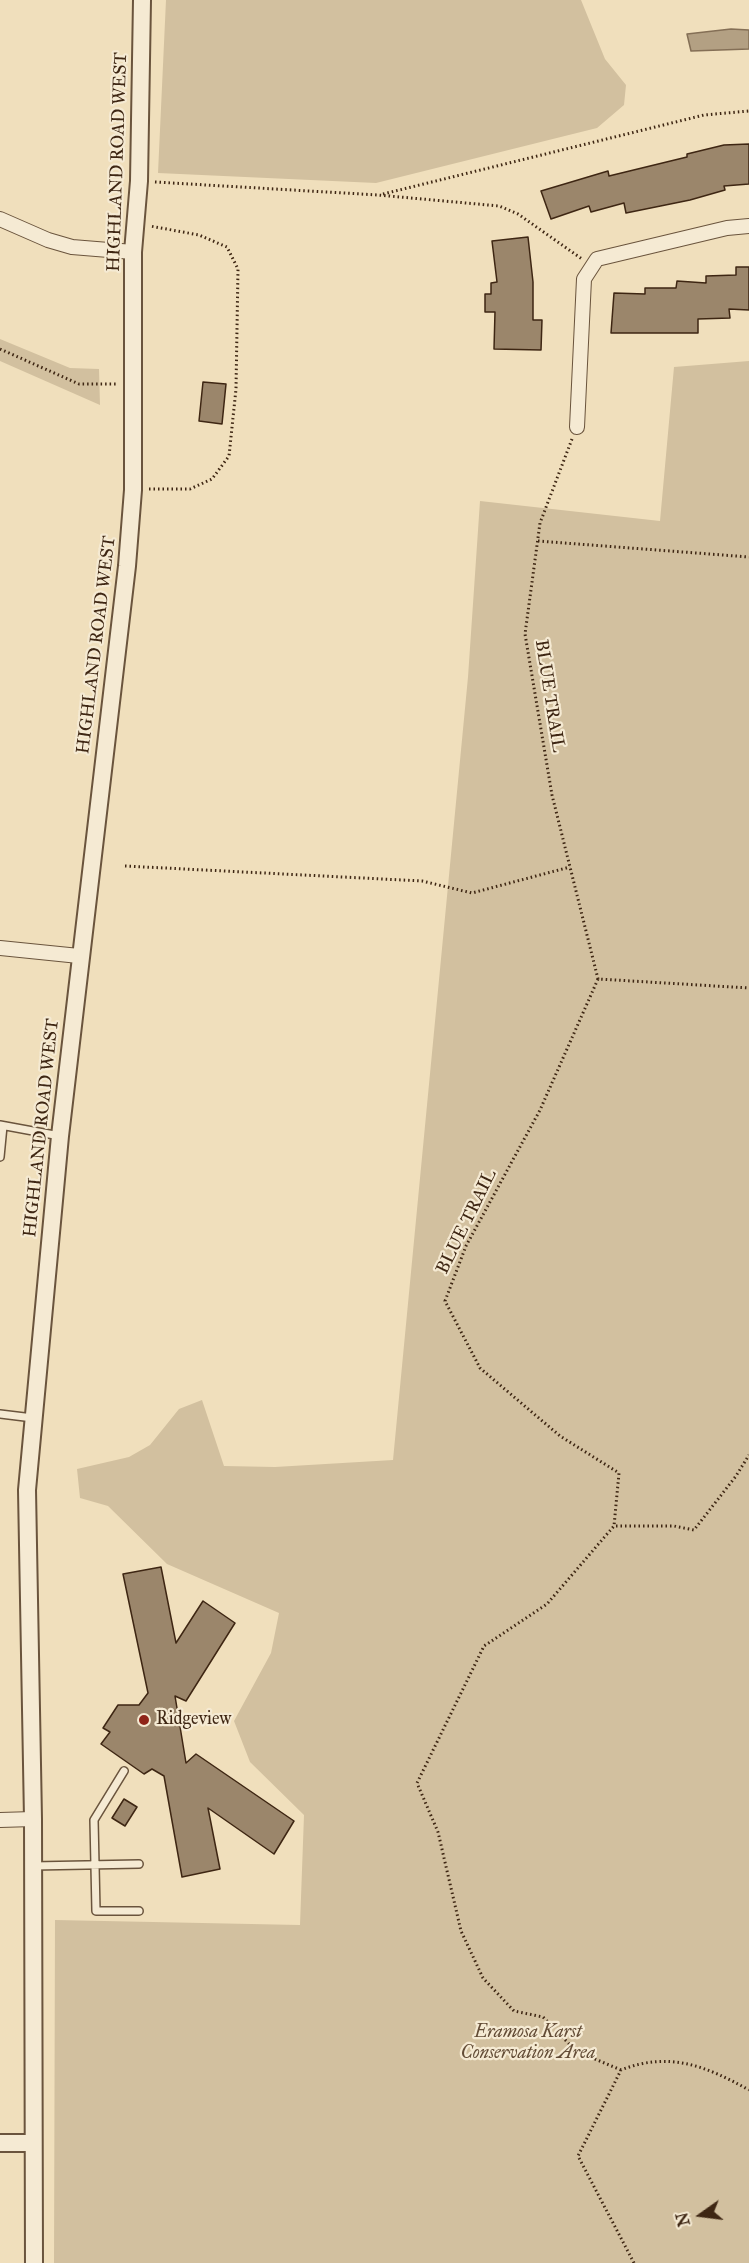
<!DOCTYPE html>
<style>
body{margin:0}
#map{position:relative;width:749px;height:2263px;overflow:hidden;background:#f0dfbc;font-family:"IM FELL Great Primer",serif}
canvas{display:block}
.north{position:absolute;left:671px;top:2185px;width:60px;height:60px;-webkit-text-stroke:4px #f5ead3;paint-order:stroke;rotate:256deg;font-size:16px;font-weight:700;line-height:24px;text-align:center;color:#3e2613}
.north::after{content:'';display:block;margin:auto;width:21px;height:27px;background:#3e2613;clip-path:polygon(50% 0,100% 100%,50% 72%,0 100%)}
</style>
<div id="map">
<canvas width="749" height="2263"></canvas>
<div class="north">N</div>
</div>
<script>
const c = document.querySelector('canvas').getContext('2d');
c.lineJoin = 'round';
function fillPath(path, color) {
  c.fillStyle = color;
  c.fill(path, 'evenodd');
}
function strokePath(path, color, width, dash) {
  c.strokeStyle = color;
  c.lineWidth = width;
  c.lineCap = dash ? 'butt' : 'round';
  c.setLineDash(dash || []);
  c.stroke(path);
}
function label(font, color, halo, rows, align = 'center') {
  c.font = font + ' "IM FELL Great Primer",serif';
  c.lineWidth = 4.5;
  c.setLineDash([]);
  c.textBaseline = 'middle';
  c.strokeStyle = halo;
  c.fillStyle = color;
  for (const [text, x, y, turn = 0] of rows) {
    c.save();
    c.translate(x, y);
    c.rotate((+turn || 0) * Math.PI / 180);
    c.textAlign = isNaN(turn) ? turn : align;
    if (halo) c.strokeText(text, 0, 0);
    c.fillText(text, 0, 0);
    c.restore();
  }
}
const green = new Path2D(`
 M166,0H581L605,59L626,85L624,105L597,128L376,183L158,173Z
 M0,339L70,368L99,369L100,405L0,361Z
 M749,361V2263H54L55,1920L300,1925L304,1815L250,1762L234,1721L271,1653L279,1613L167,1564L108,1506L80,1498L77,1469L129,1457L150,1445L179,1409L202,1400L224,1466L275,1467L393,1460L468,677L480,501L660,521L674,367Z`);
const water = new Path2D(`
 M731,29L749,30V49L691,51L687,34Z`);
const building = new Path2D(`
 M749,144V184L724,186L725,190L690,200L626,213L624,203L591,212L589,206L551,219L541,191L608,171L609,176L687,157V154L724,145Z
 M528,237L533,282V320H542L541,350L494,349L495,312H485V294H491V283L497,282L492,241Z
 M736,267H749V310L729,309L730,318L698,319V333H611L614,293L645,294V288H676L677,281L706,283V276L736,275Z
 M203,382L226,384L222,424L199,421Z
 M161,1567L176,1643L203,1601L235,1623L186,1701L175,1696L186,1763L196,1754L294,1821L274,1854L208,1808L220,1869L182,1877L164,1776L152,1769L144,1774L101,1744L110,1732L103,1728L118,1705H139L148,1693L123,1574Z
 M124,1799L137,1807L125,1826L112,1818Z`);
const path = new Path2D(`
 M155,182L378,195L499,206L518,214L582,259
 M383,194L704,115L749,111
 M0,349L79,384H117
 M572,439L540,523L525,634L552,795L598,979L749,988
 M149,489H190L212,479L229,456L236,389L238,269L227,247L199,235L150,226
 M538,541L749,557
 M125,866L422,881L472,893L570,867
 M598,979L540,1110L466,1246L445,1301L480,1368L560,1436L619,1473L614,1526
 M621,2070L576,2051L543,2017L514,2011L483,1978L461,1931L438,1832L417,1783L484,1646L547,1604L614,1526H674L694,1530L736,1476L749,1455
 M634,2263L578,2156L621,2070C669,2051 706,2066 749,2090`);
const service = new Path2D(`
 M0,1125L60,1136
 M0,1157L3,1126
 M0,1414L33,1418
 M124,1771L94,1820L96,1911H139
 M33,1866L139,1864`);
const minor = new Path2D(`
 M0,219L48,240L72,247L133,252
 M577,427L584,279L597,259L727,228L749,226
 M0,948L79,956
 M0,1820L33,1819`);
const tertiary = new Path2D(`
 M0,2143H32
 M34,2263L33,1819L27,1490L60,1136L127,566L133,490V252L139,181L142,0`);
const markers = [
 [144,1720,6,"#8f2418"]
];
const streetNames = [
 ["HIGHLAND ROAD WEST",118,162,-88],
 ["HIGHLAND ROAD WEST",97,645,-83],
 ["BLUE TRAIL",549,696,81],
 ["HIGHLAND ROAD WEST",42,1128,-84],
 ["BLUE TRAIL",467,1222,-64]
];
const poiNames = [
 ["Ridgeview",156,1720]
];
const parkNames = [
 ["Eramosa Karst",528,2033],
 ["Conservation Area",528,2054]
];
fillPath(green, '#d2c09f');
fillPath(water, '#b3a083');
strokePath(water, '#846f56', 1.5);
fillPath(building, '#9b866b');
strokePath(building, '#3e2613', 1.5);
strokePath(service, '#6a543d', 10);
strokePath(minor, '#6a543d', 16);
strokePath(tertiary, '#6a543d', 20);
strokePath(path, '#3e2613', 3, [1.5, 3]);
strokePath(service, '#f5ead3', 7);
strokePath(minor, '#f5ead3', 14);
strokePath(tertiary, '#f5ead3', 16);
for (const [x, y, r, color] of markers) {
  const dot = new Path2D();
  dot.arc(x, y, r, 0, 2 * Math.PI);
  c.fillStyle = color;
  c.fill(dot);
  strokePath(dot, '#f5ead3', 2);
}
label('18px', '#3e2613', '#f5ead3', streetNames);
label('18px', '#3e2613', '#f5ead3', poiNames, 'left');
label('italic 18px', '#634c36', '#f5ead3', parkNames);
</script>
